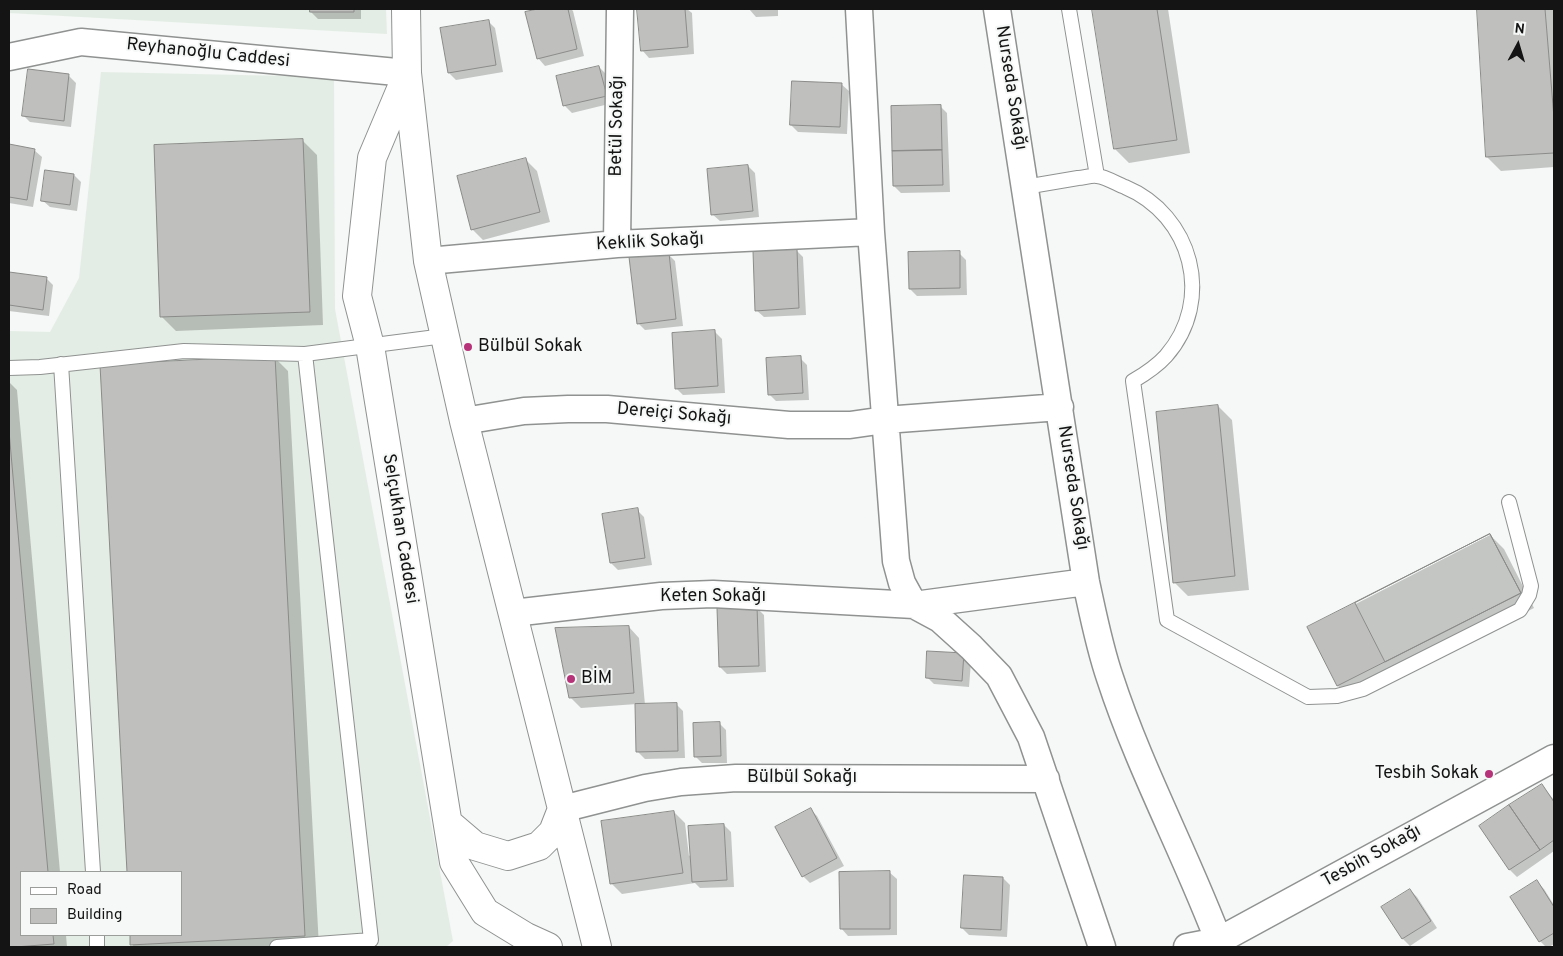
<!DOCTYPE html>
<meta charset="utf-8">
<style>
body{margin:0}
#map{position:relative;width:1563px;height:956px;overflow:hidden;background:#f5f8f6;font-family:Overpass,sans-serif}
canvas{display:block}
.frame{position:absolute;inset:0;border:10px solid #131413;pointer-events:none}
.legend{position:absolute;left:20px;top:871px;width:162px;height:65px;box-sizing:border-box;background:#f5f8f6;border:1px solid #9b9d9b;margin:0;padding:6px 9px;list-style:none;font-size:15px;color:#131413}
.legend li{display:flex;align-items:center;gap:10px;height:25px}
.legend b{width:25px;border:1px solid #9b9d9b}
.north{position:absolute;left:1493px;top:20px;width:50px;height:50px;-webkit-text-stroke:4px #f5f8f6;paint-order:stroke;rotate:6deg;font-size:14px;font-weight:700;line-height:20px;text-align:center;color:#131413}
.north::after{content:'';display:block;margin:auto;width:18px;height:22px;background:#131413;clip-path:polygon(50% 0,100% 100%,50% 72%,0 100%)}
</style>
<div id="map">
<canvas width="1563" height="956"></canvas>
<div class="frame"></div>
<ul class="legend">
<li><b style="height:6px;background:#fff"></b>Road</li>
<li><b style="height:14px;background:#bfc0bd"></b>Building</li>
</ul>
<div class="north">N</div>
</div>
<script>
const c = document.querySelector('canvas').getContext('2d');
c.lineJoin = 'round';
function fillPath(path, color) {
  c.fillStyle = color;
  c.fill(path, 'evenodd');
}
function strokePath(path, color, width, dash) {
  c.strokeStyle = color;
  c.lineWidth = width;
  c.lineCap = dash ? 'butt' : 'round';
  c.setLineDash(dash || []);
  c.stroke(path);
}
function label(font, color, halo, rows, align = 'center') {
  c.font = font + ' Overpass,sans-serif';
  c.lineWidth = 4;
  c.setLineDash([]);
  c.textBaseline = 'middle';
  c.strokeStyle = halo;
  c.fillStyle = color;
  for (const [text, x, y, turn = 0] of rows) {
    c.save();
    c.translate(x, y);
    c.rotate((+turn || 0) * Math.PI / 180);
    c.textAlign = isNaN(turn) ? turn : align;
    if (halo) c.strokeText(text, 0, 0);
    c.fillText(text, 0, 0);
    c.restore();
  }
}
const built = new Path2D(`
 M9,9H386L387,34L9,13Z
 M101,72L334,77L335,309L453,941L446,947H9V331L50,332L79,278ZM21,872H181V935H21Z`);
const shadow = new Path2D(`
 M311,9H361V19H318L311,12Z
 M544,9H571L573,11L584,56L545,66L538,58L527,13Z
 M639,9H687L692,13L694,54L649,58L642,50Z
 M749,9H778V16L756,17Z
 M1094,9H1168L1190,153L1129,163L1115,149Z
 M1478,9H1554V167L1501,171L1487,157Z
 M488,21L495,28L503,72L456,80L449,73Z
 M599,67L606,74L613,103L572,113L565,106L558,77Z
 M29,70L69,76L76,83L71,127L30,122L23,115Z
 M841,84L849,91L847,134L798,132L791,125Z
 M940,106L947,113L950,192L901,193L894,186Z
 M303,141L317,155L323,325L176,331L162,317Z
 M9,146L34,150L42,157L33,207L9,203Z
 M526,160L537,171L550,222L483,240L472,229Z
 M748,166L755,173L759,217L720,221L712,214Z
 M74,175L81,182L77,211L50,207L42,200Z
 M796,250L803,257L806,315L764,317L756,310Z
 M959,253L966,260L967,295L917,296L910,289Z
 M668,254L675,261L683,326L645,330L638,323Z
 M9,273L46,278L53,285L49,316L9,311Z
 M714,331L722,339L725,393L683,395L676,388Z
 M274,357L288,371L319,947H134L132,944L131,935H181V872H128L101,366Z
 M800,358L807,365L809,400L776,401L769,394Z
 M9,382L17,390L60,872H21V935H66L67,947H9Z
 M1218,406L1232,420L1249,590L1188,596L1174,582Z
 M637,510L644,517L652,565L618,570L611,563L603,515Z
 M1490,535L1504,549L1534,608L1352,700L1338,686L1309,628Z
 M757,608L764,615L766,672L727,674L720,667Z
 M629,627L639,638L645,705L676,704L683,711L685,758L645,759L638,752L637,704L581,708L570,697Z
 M964,655L971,662L969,687L934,684L927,677Z
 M719,723L726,730L727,763H702L695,756Z
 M1542,785L1554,800V851L1517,877L1510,870L1480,826Z
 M810,809L817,816L844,866L810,883L803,876Z
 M674,812L685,823L689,856L724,825L731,832L734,887L700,888L695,883L622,894L611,883Z
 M889,872L897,879V935L848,936L841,928Z
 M1003,878L1010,885L1007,937L969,935L962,928Z
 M1537,882L1544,889L1554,905V944L1549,947H1546L1540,941L1512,898Z
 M1410,890L1417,897L1437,928L1410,946L1403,939Z`);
const building = new Path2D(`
 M310,9H354V12H310Z
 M538,9H568L577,49L537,59L525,12Z
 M637,9H685L688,47L641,51Z
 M1092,9H1157L1177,140L1114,149Z
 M1477,9H1545L1554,118V153L1486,157Z
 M489,20L496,65L448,73L440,28Z
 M599,66L607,96L563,106L556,76Z
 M28,69L69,74L64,121L22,116Z
 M792,81L842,83L840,127L790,125Z
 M941,105L942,150L892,151L891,106Z
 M303,139L310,312L160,317L154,145Z
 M9,144L35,149L27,200L9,197Z
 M942,150L943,185L893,186L892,151Z
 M526,158L540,212L471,230L457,176Z
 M748,165L753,211L711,215L707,169Z
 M45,170L74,174L70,205L41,201Z
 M797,249L799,308L755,311L753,251Z
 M960,251V288L909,289L908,252Z
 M669,253L676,319L637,324L629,257Z
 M9,272L47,277L43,310L9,305Z
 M715,330L718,386L675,389L672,333Z
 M275,356L305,936L130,945V935H181V872H127L100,365Z
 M801,356L803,393L768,395L766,358Z
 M1218,405L1235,576L1173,583L1156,412Z
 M9,431L48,872H21V935H53L54,944L15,947H9Z
 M638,508L645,558L610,563L602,514Z
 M1490,534L1521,593L1385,662L1355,603Z
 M1490,534L1521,593L1337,686L1307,627Z
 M757,606L759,666L719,667L717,608Z
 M629,626L634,693L569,698L555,628Z
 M927,651L964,653L962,681L926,678Z
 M677,703L678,751L636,752L635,704Z
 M720,722L721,756L694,757L693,723Z
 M1542,784L1554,802V840L1540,850L1509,805Z
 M1509,805L1540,850L1509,870L1479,826Z
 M811,808L837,858L802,877L775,827Z
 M674,811L683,873L610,884L601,821Z
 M724,824L727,880L692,882L688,826Z
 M890,871V929H840L839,872Z
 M964,875L1003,877L1001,930L961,928Z
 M1537,880L1554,907V933L1539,942L1510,897Z
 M1410,889L1431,921L1402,939L1381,907Z`);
const service = new Path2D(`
 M1069,9L1097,176
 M1025,187C1043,184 1060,181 1078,178C1084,178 1091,175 1097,176C1106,177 1117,184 1125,187C1192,215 1215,300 1166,356C1157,366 1145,374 1133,381L1167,620L1308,697L1337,696L1363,689L1520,610L1529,595L1531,586L1509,502
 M61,364L93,872
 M9,368L40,367L184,351L305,354L444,336
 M97,935V947
 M277,947L371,940L305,354`);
const minor = new Path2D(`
 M859,9L871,232L896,561L902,583L914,605L940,619L971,647L999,676L1031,737L1102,947
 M997,9L1086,582C1093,614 1099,646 1110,678C1140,770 1187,856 1221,947
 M9,57L81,42L407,73
 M617,244L620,9
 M428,261L617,244L871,232
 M464,421L524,411L568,409H607L789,425H850L885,420L1060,407
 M513,613L661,596L713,594L914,605L1086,582
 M562,809L645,788L681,782L736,778L1046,779
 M1187,947L1218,941L1554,758`);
const tertiary = new Path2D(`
 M406,9L407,73L428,261L464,421L597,947
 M407,75L372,158L357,296L370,346L454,862L485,912L526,937L548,947
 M448,823L475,846L508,856L539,846L553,832L562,809`);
const markers = [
 [468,347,5,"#b63279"],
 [571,679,5,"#b63279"],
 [1489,774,5,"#b63279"]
];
const streetNames = [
 ["Reyhanoğlu Caddesi",208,54,6],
 ["Nurseda Sokağı",1010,88,81],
 ["Betül Sokağı",618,126,-89],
 ["Keklik Sokağı",650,243,-3],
 ["Dereiçi Sokağı",674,415,5],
 ["Nurseda Sokağı",1072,488,81],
 ["Selçukhan Caddesi",399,529,81],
 ["Keten Sokağı",713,597],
 ["Bülbül Sokağı",802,778],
 ["Tesbih Sokağı",1372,857,-29]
];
const poiNames = [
 ["Bülbül Sokak",478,347],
 ["BİM",581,679],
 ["Tesbih Sokak",1479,774,"right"]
];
fillPath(built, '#e4ede5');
fillPath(shadow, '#0003');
fillPath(building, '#bfc0bd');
strokePath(building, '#8b8c89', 1);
strokePath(service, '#8f9290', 16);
strokePath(minor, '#8f9290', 29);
strokePath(tertiary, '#8f9290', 30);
strokePath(service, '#fff', 14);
strokePath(minor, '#fff', 26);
strokePath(tertiary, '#fff', 28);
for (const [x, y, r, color] of markers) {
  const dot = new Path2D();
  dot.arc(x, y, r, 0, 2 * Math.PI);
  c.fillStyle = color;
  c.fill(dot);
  strokePath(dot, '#f5f8f6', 2);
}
label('18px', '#131413', '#f5f8f6', streetNames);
label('18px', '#131413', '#f5f8f6', poiNames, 'left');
</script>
